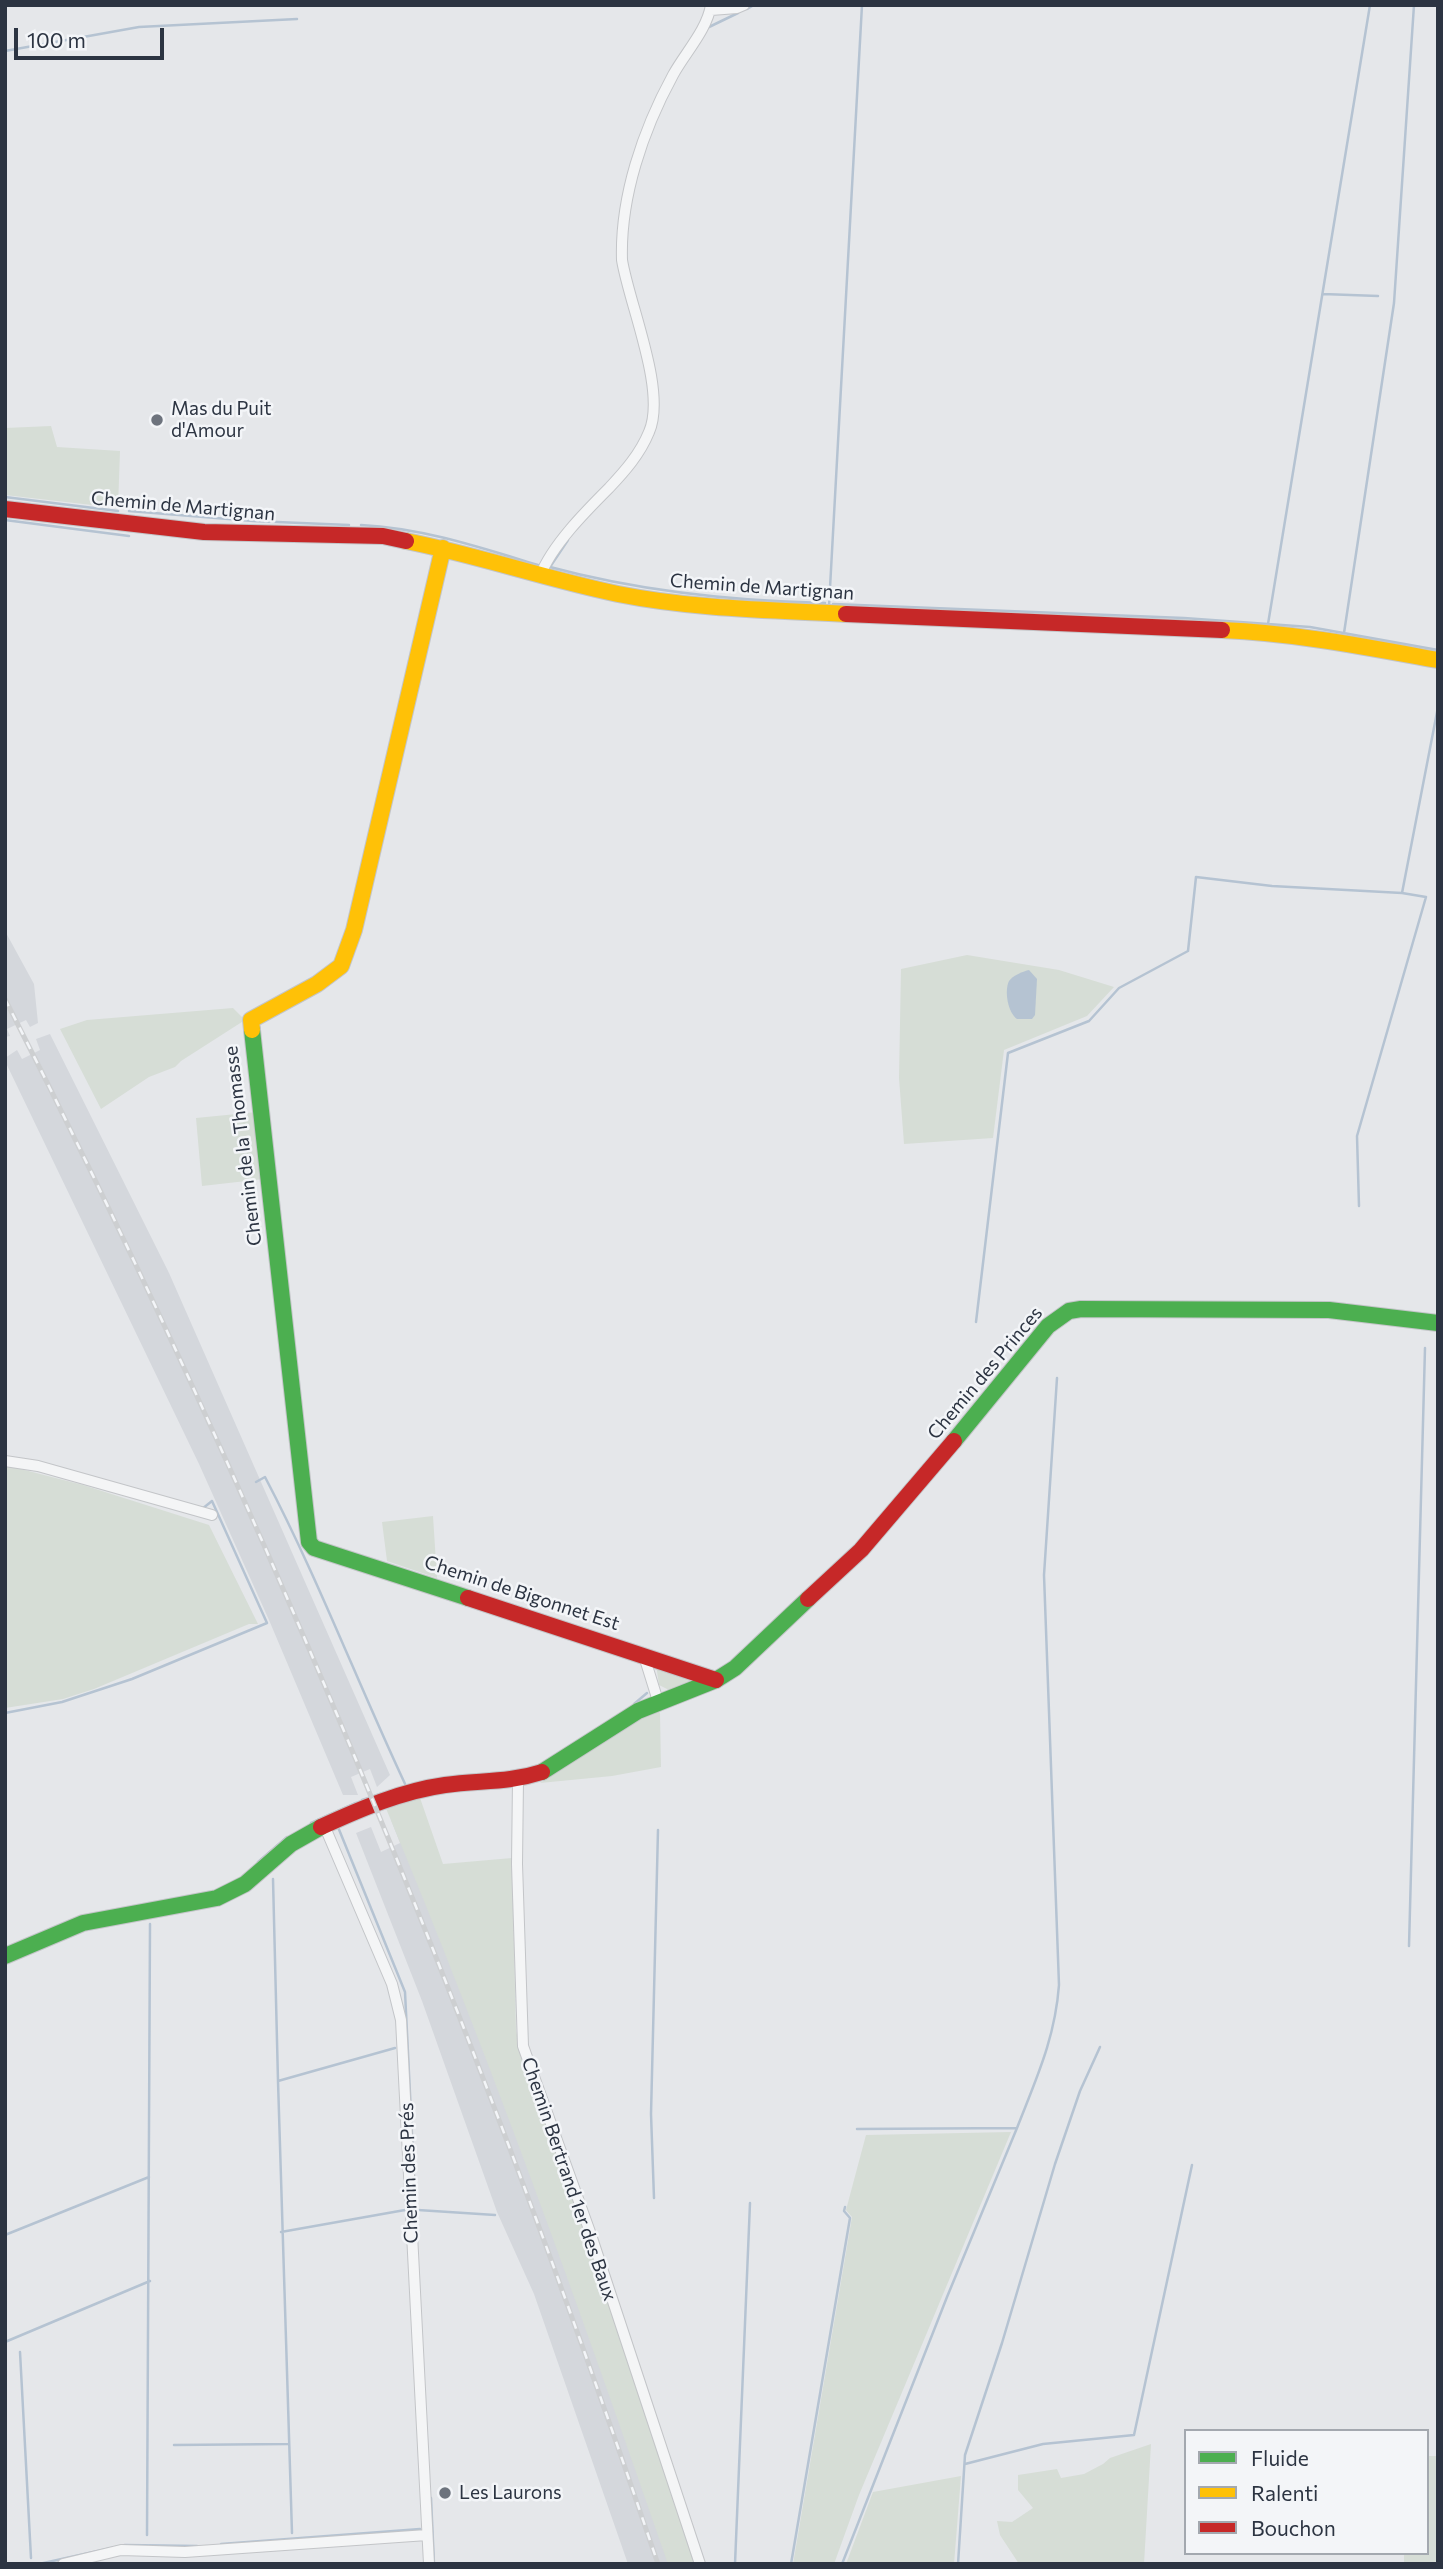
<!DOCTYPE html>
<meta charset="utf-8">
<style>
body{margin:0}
#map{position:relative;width:1443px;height:2569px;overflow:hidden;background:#e5e7ea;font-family:Commissioner,sans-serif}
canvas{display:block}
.frame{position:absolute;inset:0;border:7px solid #2c3442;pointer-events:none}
.legend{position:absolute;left:1184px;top:2429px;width:245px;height:126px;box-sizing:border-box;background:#f3f5f8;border:2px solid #a3a8af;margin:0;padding:9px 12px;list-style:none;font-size:21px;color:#2c3442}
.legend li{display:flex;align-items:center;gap:14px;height:35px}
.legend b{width:35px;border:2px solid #a3a8af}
.scale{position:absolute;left:14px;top:28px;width:150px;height:32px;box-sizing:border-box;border:4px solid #2c3442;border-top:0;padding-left:9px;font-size:21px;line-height:24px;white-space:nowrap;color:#2c3442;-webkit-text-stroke:5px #f3f5f8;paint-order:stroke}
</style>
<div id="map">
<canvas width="1443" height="2569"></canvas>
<div class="frame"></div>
<ul class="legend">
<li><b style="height:9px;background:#4caf50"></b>Fluide</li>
<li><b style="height:9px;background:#ffc107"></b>Ralenti</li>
<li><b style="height:9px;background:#c62828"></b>Bouchon</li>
</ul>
<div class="scale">100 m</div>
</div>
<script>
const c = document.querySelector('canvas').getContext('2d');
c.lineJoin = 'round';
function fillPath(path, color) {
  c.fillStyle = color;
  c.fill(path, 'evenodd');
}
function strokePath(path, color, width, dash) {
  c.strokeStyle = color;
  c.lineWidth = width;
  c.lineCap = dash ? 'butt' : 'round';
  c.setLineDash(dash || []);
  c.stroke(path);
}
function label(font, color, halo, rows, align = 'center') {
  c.font = font + ' Commissioner,sans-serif';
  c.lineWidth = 5;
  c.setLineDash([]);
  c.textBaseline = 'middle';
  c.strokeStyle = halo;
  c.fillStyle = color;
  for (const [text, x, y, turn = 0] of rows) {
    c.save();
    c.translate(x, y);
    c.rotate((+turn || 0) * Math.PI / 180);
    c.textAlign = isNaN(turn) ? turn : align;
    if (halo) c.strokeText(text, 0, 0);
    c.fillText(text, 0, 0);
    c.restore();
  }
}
const built = new Path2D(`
 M5,931L34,984L38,1023L30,1027L26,1020L7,1029L10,1036L5,1037Z
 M50,1034L169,1273L390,1775L377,1787L370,1769L351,1777L358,1795H343L269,1620L199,1464L5,1061V1058L17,1050L22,1059L40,1050L36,1039Z
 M405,1814L678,2564H628L534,2294L497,2212L422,2001L356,1833L371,1827L381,1852L400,1843L391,1820Z`);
const green = new Path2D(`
 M51,426L57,447L120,451L118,508L5,495V428Z
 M967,955L1059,970L1114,987L1087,1016L1004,1050L993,1138L904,1144L899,1078L901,969Z
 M233,1008L245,1020L181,1061L175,1067L149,1077L101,1109L60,1029L87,1020Z
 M257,1112L264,1179L202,1186L196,1118Z
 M5,1465L83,1485L209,1525L258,1624H249L94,1689L63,1699L5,1708Z
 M433,1516L437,1578L387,1561L382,1522Z
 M656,1664L705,1679L669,1690L659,1685Z
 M656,1708L660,1713L661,1767L612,1776L540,1783Z
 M419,1795L443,1864L512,1858L516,2030L522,2060L560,2161L697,2564H668C580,2309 489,2055 385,1806Z
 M1011,2132L859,2495L834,2564H793L852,2217L846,2210L866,2135Z
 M1151,2444L1144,2564H1019L1000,2535L997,2521L1012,2522L1033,2508L1018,2490V2475L1057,2469L1061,2478L1084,2474L1103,2464L1110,2458Z
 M1427,2456H1438V2564H1404V2553H1427Z
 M961,2476L954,2564H846L873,2492Z`);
const water = new Path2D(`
 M1029,970L1037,979L1035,1015L1032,1019H1017C1008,1013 1004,991 1009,981C1012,976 1024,971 1029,970Z`);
const stream = new Path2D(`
 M747,9L754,5
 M709,27L738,13
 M5,51L139,27L297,19
 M1323,294L1378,296
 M5,497L118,511
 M129,511L253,521L349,525
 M5,520L129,536
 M361,525C422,528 479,547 538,565
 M568,540L550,567C639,591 733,601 825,603
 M833,604L1184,618L1310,627L1438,650
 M829,606L862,5
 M1268,624L1370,5
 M1344,633L1394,303L1414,5
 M1359,1206L1357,1136L1426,897L1402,893L1438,707
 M976,1322L1008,1053L1089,1021L1119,988L1188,951L1196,877L1272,886L1402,893
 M256,1482L265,1477C318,1578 358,1684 406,1786
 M634,1704L647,1693
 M5,1713L62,1702L132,1679L267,1623L212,1501L202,1509
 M492,1774L524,1770
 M362,1800L406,1786
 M311,1823L356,1803
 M338,1827L405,1992L416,2216
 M258,1862L287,1837
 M273,1879L278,2081
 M1409,1946L1425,1348
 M857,2129L1017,2128C1036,2079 1055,2039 1059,1985L1044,1575L1057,1378
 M654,2198L651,2114L658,1830
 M418,2210L495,2215
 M281,2232L405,2210
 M5,2235L149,2177
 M5,2342L150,2281
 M20,2352L31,2558
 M174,2445L288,2444
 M965,2464L1043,2444L1134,2435L1192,2165
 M431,2498L434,2564
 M292,2533L278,2081L395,2048
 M147,2535L150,1924
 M221,2544L420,2529
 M39,2564L125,2545L197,2546
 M735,2564L750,2203
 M791,2564L850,2218L844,2211L845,2207
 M842,2564L947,2297L1017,2128
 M958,2564L965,2455L1002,2343L1055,2164L1080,2091L1100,2047`);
const street = new Path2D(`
 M711,10L737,8L744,5
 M540,576C552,545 586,511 609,488C625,471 640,454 649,432C667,391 629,304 622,260C620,197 643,130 673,75C685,53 707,30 711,5
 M5,1461L38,1466L212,1515
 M644,1656L658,1701
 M518,1780L517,1864L523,2046L590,2232L700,2564
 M324,1825L392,1984L401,2020L429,2564
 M63,2564L121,2550L185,2552L427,2535`);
const fast = new Path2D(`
 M252,1030L309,1542L314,1548L468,1598
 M954,1441L1048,1326L1069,1311L1081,1309L1329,1310L1438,1323
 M542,1772L638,1711L716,1680L735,1668L808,1599
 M5,1956L83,1923L217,1898L245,1884L291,1844L321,1827`);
const slow = new Path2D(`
 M406,541C477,555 546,579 618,594C693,609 770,610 846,614
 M1222,630C1295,633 1366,647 1438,660
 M252,1030L251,1020L317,984L341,966L354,930L443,548`);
const jam = new Path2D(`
 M5,509L204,532L383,536L406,541
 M846,614L1222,630
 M468,1598L716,1680
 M808,1599L861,1550L954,1441
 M321,1827C360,1809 402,1791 445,1785C480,1780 508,1783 542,1772`);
const rail = new Path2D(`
 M5,999C262,1503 477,2028 658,2564`);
const markers = [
 [157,420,7,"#6d737d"],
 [445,2493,7,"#6d737d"]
];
const poiNames = [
 ["Mas du Puit",171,409],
 ["d'Amour",171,431],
 ["Les Laurons",459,2493]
];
const streetNames = [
 ["Chemin de Martignan",183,506,5],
 ["Chemin de Martignan",762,587,4],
 ["Chemin de la Thomasse",243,1146,-97],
 ["Chemin des Princes",985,1373,-50],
 ["Chemin de Bigonnet Est",522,1593,18],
 ["Chemin des Prés",409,2173,-92],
 ["Chemin Bertrand 1er des Baux",569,2179,71]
];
fillPath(built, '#d4d7dc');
fillPath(green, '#d6ddd6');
fillPath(water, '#b5c3d2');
strokePath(stream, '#b5c3d2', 2.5);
strokePath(street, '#c3c5c8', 12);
strokePath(fast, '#c3c5c8', 18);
strokePath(slow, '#c3c5c8', 18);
strokePath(jam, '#c3c5c8', 18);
strokePath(street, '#f4f5f6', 10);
strokePath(fast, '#4caf50', 16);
strokePath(slow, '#ffc107', 16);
strokePath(jam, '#c62828', 16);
strokePath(rail, '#cdcfd1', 5);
strokePath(rail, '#f3f5f8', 2.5, [8]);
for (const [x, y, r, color] of markers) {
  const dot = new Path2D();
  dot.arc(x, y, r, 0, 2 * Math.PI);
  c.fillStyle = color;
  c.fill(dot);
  strokePath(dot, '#f3f5f8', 2.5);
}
label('19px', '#2c3442', '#f3f5f8', poiNames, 'left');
label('19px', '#2c3442', '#f3f5f8', streetNames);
</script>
